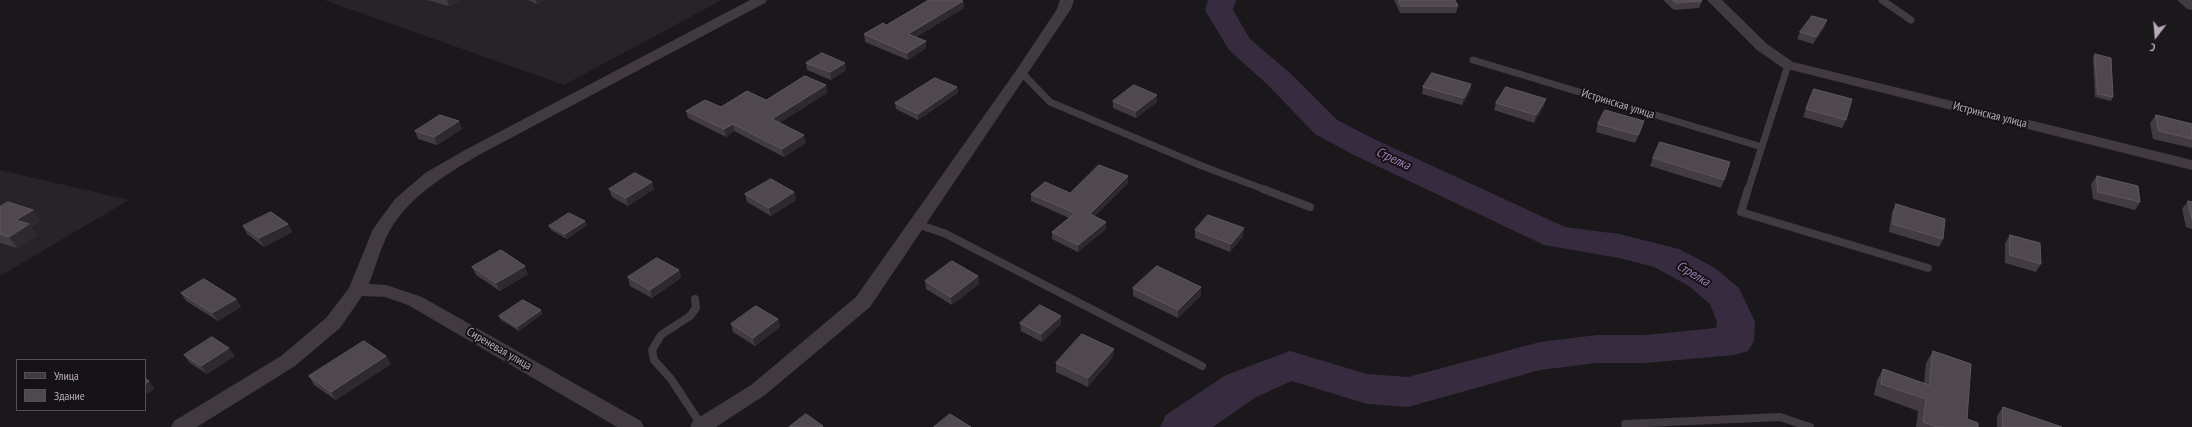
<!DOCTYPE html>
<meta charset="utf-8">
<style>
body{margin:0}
#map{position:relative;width:2192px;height:427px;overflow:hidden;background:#1a181a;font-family:"PT Sans Narrow",sans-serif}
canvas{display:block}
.legend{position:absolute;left:16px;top:359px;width:130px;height:52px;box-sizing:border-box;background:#151215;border:1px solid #564e57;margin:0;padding:5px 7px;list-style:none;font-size:12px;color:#b8a9bb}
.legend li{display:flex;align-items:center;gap:8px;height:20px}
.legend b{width:20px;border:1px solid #564e57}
.north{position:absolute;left:2136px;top:16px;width:40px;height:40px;-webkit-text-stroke:3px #151215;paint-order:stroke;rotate:196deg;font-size:11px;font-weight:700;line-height:16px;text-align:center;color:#b8a9bb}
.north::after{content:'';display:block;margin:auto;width:14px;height:18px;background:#b8a9bb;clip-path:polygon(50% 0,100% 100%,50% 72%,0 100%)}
</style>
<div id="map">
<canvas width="2192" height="427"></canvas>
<ul class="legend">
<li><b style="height:5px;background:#413a41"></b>Улица</li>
<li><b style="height:11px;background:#4f484f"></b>Здание</li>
</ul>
<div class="north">С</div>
</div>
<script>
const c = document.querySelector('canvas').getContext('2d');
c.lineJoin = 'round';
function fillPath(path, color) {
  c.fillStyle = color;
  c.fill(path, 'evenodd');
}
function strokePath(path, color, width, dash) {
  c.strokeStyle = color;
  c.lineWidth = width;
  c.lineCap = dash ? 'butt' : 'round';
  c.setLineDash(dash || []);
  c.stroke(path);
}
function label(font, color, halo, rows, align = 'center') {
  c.font = font + ' "PT Sans Narrow",sans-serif';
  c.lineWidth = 4;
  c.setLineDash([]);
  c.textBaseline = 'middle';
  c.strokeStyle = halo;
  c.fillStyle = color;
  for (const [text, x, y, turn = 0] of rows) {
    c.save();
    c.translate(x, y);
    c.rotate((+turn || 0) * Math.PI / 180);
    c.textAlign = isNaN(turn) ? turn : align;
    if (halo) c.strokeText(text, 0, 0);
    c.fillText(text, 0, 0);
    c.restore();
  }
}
const built = new Path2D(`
 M324,0H722L564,85Z
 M0,170L129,200L0,276Z`);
const river = new Path2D(`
 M1208,0H1236L1233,10L1250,39L1290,73L1337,120L1374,139L1565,227L1619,234L1679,249L1715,268L1739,288L1755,322L1754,341L1748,351L1734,355L1645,363H1597L1540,370L1408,407L1367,404L1292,381L1256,397L1213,427H1160L1166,415L1226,375L1290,351L1367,374L1408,377L1540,342L1597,335H1645L1716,328L1717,322L1710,304L1689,286L1654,267L1619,258L1544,245L1350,153L1315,134L1268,85L1229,50L1205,10Z`);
const serviceFar1 = new Path2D(`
 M1882,0L1911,20
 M1473,60L1762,147
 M1022,73L1050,102L1202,166L1266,190
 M1748,190L1788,65`);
const service = new Path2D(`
 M1263,189L1310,207
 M1748,189L1741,212L1928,268
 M916,224L944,233L1202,366
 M695,299L696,308L690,316L661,335L652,350L654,360L671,379L702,426
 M1625,424L1780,417L1810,427`);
const minor = new Path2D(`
 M750,0H767L765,3L477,156C444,176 410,196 390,230C381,246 376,266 369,284L386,285L422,297L641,421L644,427H617L408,305L385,297L362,296L340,328L295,366L197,427H171L174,421L281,356L326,318L349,288L373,229L395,199L425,173L465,150Z
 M1060,0H1074L1071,9L870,307L765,395L716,427H690L693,421L751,385L856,297L1015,72L1057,9Z
 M1707,0H1722L1767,44L1793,62L2192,160V170L1783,68L1757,50Z
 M2177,0H2192V10L2187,9Z`);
const wall = new Path2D(`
 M427,0H460L449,6Z
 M528,0H544L537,4Z
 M1394,0H1455L1458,6L1456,13H1400Z
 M1663,0H1701L1702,1L1699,8L1674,10Z
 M963,1L964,8L916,37L926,41V48L908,60L865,42L864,34L886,25Z
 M1827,20L1824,28L1813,44L1797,39L1800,32Z
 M2095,54L2113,97L2111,101L2095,97L2093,58Z
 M806,63L846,70L831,80L807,70Z
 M1471,84L1470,92L1462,105L1422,94L1423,87Z
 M826,85L827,93L779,123L806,143L784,157L734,131L726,137L688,118L686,111L721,107L766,100Z
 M957,87L958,93L918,120L896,109L895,103Z
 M1814,89L1846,120L1842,128L1803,117Z
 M1113,101L1157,102L1136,118L1113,108Z
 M1496,103L1544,106L1534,123L1494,110Z
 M2156,115L2192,124V148L2153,139L2150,123Z
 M459,121L462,129L437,145L418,139L415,131Z
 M1598,124L1642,129L1635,143L1596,132Z
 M1653,158L1724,180L1721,188L1650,166Z
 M2097,176L2140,202L2135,210L2093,199L2091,184Z
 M652,182L654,189L628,206L612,197L609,189Z
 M1128,183L1095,216L1106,229L1078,252L1052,239V232L1069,218L1031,201V194L1070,193Z
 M794,192L796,200L771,216L747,202L745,194Z
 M2188,201L2192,202V229L2186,227L2182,209Z
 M1896,204L1943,239L1939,247L1889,232L1892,212Z
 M0,207L41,221L31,227L37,236L17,248L0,243Z
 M585,221L587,225L567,239L551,230L549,226Z
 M288,224L292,232L264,247L247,234L243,226Z
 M1195,230L1243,236L1230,252L1195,238Z
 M2010,235L2041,264L2036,272L2005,263V243Z
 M472,267L528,274L500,291L476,275Z
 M679,270L681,278L652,298L630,286L628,277Z
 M978,276L979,284L952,305L926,289L925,281Z
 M1201,287V295L1178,318L1133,296V288Z
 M181,293L236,299L241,307L218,321L186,301Z
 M541,310L542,314L519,331L501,320L499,316Z
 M1061,316V324L1042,342L1021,331L1020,323Z
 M778,319L780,327L755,346L733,332L731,324Z
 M1933,351L1967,419L1978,427H1916L1918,411L1874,395L1877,380L1883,369L1924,383L1926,363Z
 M184,355L235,356L207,374L190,363Z
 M386,356L391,364L336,400L314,385L309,376Z
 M1113,357L1088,387L1056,372V363Z
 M2003,407L2062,427H1997V416Z`);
const shadedWall = new Path2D(`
 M447,0H460L449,6Z
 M536,0H544L537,4Z
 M963,1L964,8L909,41L908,34Z
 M1827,20L1824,28L1813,44L1816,37Z
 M926,41V48L908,60L907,53Z
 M845,63L846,70L831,80L830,72Z
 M1471,84L1470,92L1462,105L1464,98Z
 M826,85L827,93L773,127L772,119Z
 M957,87L958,93L918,120V114Z
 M1157,95V102L1136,118V111Z
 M1546,99L1544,106L1534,123L1536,115Z
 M459,121L462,129L437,145L434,137Z
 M1644,121L1642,129L1635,143L1638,135Z
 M733,124L734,131L726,137L724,129Z
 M804,135L806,143L784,157L782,149Z
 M1128,176V183L1090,221V214Z
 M652,182L654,189L628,206L626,198Z
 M794,192L796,200L771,216L769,208Z
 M33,210L41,221L31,227L37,236L17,248L9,237L16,220Z
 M585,221L587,225L567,239L565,234Z
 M1106,222V229L1078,252V245Z
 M288,224L292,232L264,247L259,238Z
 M1244,228L1243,236L1230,252L1231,244Z
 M525,266L528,274L500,291L496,283Z
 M679,270L681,278L652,298L650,290Z
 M978,276L979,284L952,305L951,297Z
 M1201,287V295L1178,318V310Z
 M236,299L241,307L218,321L212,313Z
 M541,310L542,314L519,331L517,327Z
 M1061,316V324L1042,342L1041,334Z
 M778,319L780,327L755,346L753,338Z
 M229,348L235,356L207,374L201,366Z
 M1114,349L1113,357L1088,387V378Z
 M386,356L391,364L336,400L331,392Z
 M149,381L155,389L145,395V384Z`);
const building = new Path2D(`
 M929,0H961L963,1L908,34L926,41L907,53L864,34L883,23L886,25Z
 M1399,0H1455L1458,6H1401Z
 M1673,0H1701L1702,1L1676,3Z
 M1812,16L1827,20L1816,37L1800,32Z
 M822,53L845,63L830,72L806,63Z
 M2095,54L2111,58L2113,97L2098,94Z
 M1432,73L1471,84L1464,98L1423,87Z
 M805,76L826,85L772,119L804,135L782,149L733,124L724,129L686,111L705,100L721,107L747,91L766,100Z
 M935,78L957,87L918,114L895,103Z
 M1134,85L1157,95L1136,111L1113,101Z
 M1506,87L1546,99L1536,115L1496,103Z
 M1814,89L1852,99L1846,120L1806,109Z
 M1605,110L1644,121L1638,135L1598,124Z
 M440,115L459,121L434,137L415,131Z
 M2156,115L2192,124V139L2159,131Z
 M1660,142L1730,162L1724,180L1653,158Z
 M1099,165L1128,176L1090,214L1106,222L1078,245L1052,232L1075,213L1031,194L1045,182L1070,193Z
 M635,173L652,182L626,198L609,189Z
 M2097,176L2138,186L2140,202L2098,192Z
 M771,179L794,192L769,208L745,194Z
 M2188,201L2192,202V219Z
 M8,202L33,210L16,220L29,224L9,237L0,234V207Z
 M1896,204L1945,219L1943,239L1893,224Z
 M271,212L288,224L259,238L243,226Z
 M569,213L585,221L565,234L549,226Z
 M1208,215L1244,228L1231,244L1195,230Z
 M2010,235L2040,243L2041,264L2010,255Z
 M501,250L525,266L496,283L472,267Z
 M657,258L679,270L650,290L628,277Z
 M952,261L978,276L951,297L925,281Z
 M1157,266L1201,287L1178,310L1133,288Z
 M204,279L236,299L212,313L181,293Z
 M523,300L541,310L517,327L499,316Z
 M1040,305L1061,316L1041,334L1020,323Z
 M756,306L778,319L753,338L731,324Z
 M1082,334L1114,349L1088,378L1056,363Z
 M212,337L229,348L201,366L184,355Z
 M364,341L386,356L331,392L309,376Z
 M1933,351L1971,364L1967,419L1978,423V427H1937L1923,422L1926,399L1881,384L1883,369L1929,385Z
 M145,378L149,381L145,384Z
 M2003,407L2062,427H2003Z
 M806,414L823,426L822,427H789Z
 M950,414L971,427H934Z`);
const streetNames = [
 ["Истринская улица",1618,104,17],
 ["Истринская улица",1990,115,14],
 ["Сиреневая улица",499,349,30]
];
const waterNames = [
 ["Стрелка",1393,159,25],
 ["Стрелка",1693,274,31]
];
fillPath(built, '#272327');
fillPath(river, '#372c3f');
strokePath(serviceFar1, '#413a41', 7);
strokePath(service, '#413a41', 8);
fillPath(minor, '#413a41');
fillPath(wall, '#423c42');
fillPath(shadedWall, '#2d292d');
fillPath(building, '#4f484f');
strokePath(building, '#5f5760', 1);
label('12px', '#b8a9bb', '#151215', streetNames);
label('italic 13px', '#a17db8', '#151215', waterNames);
</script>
